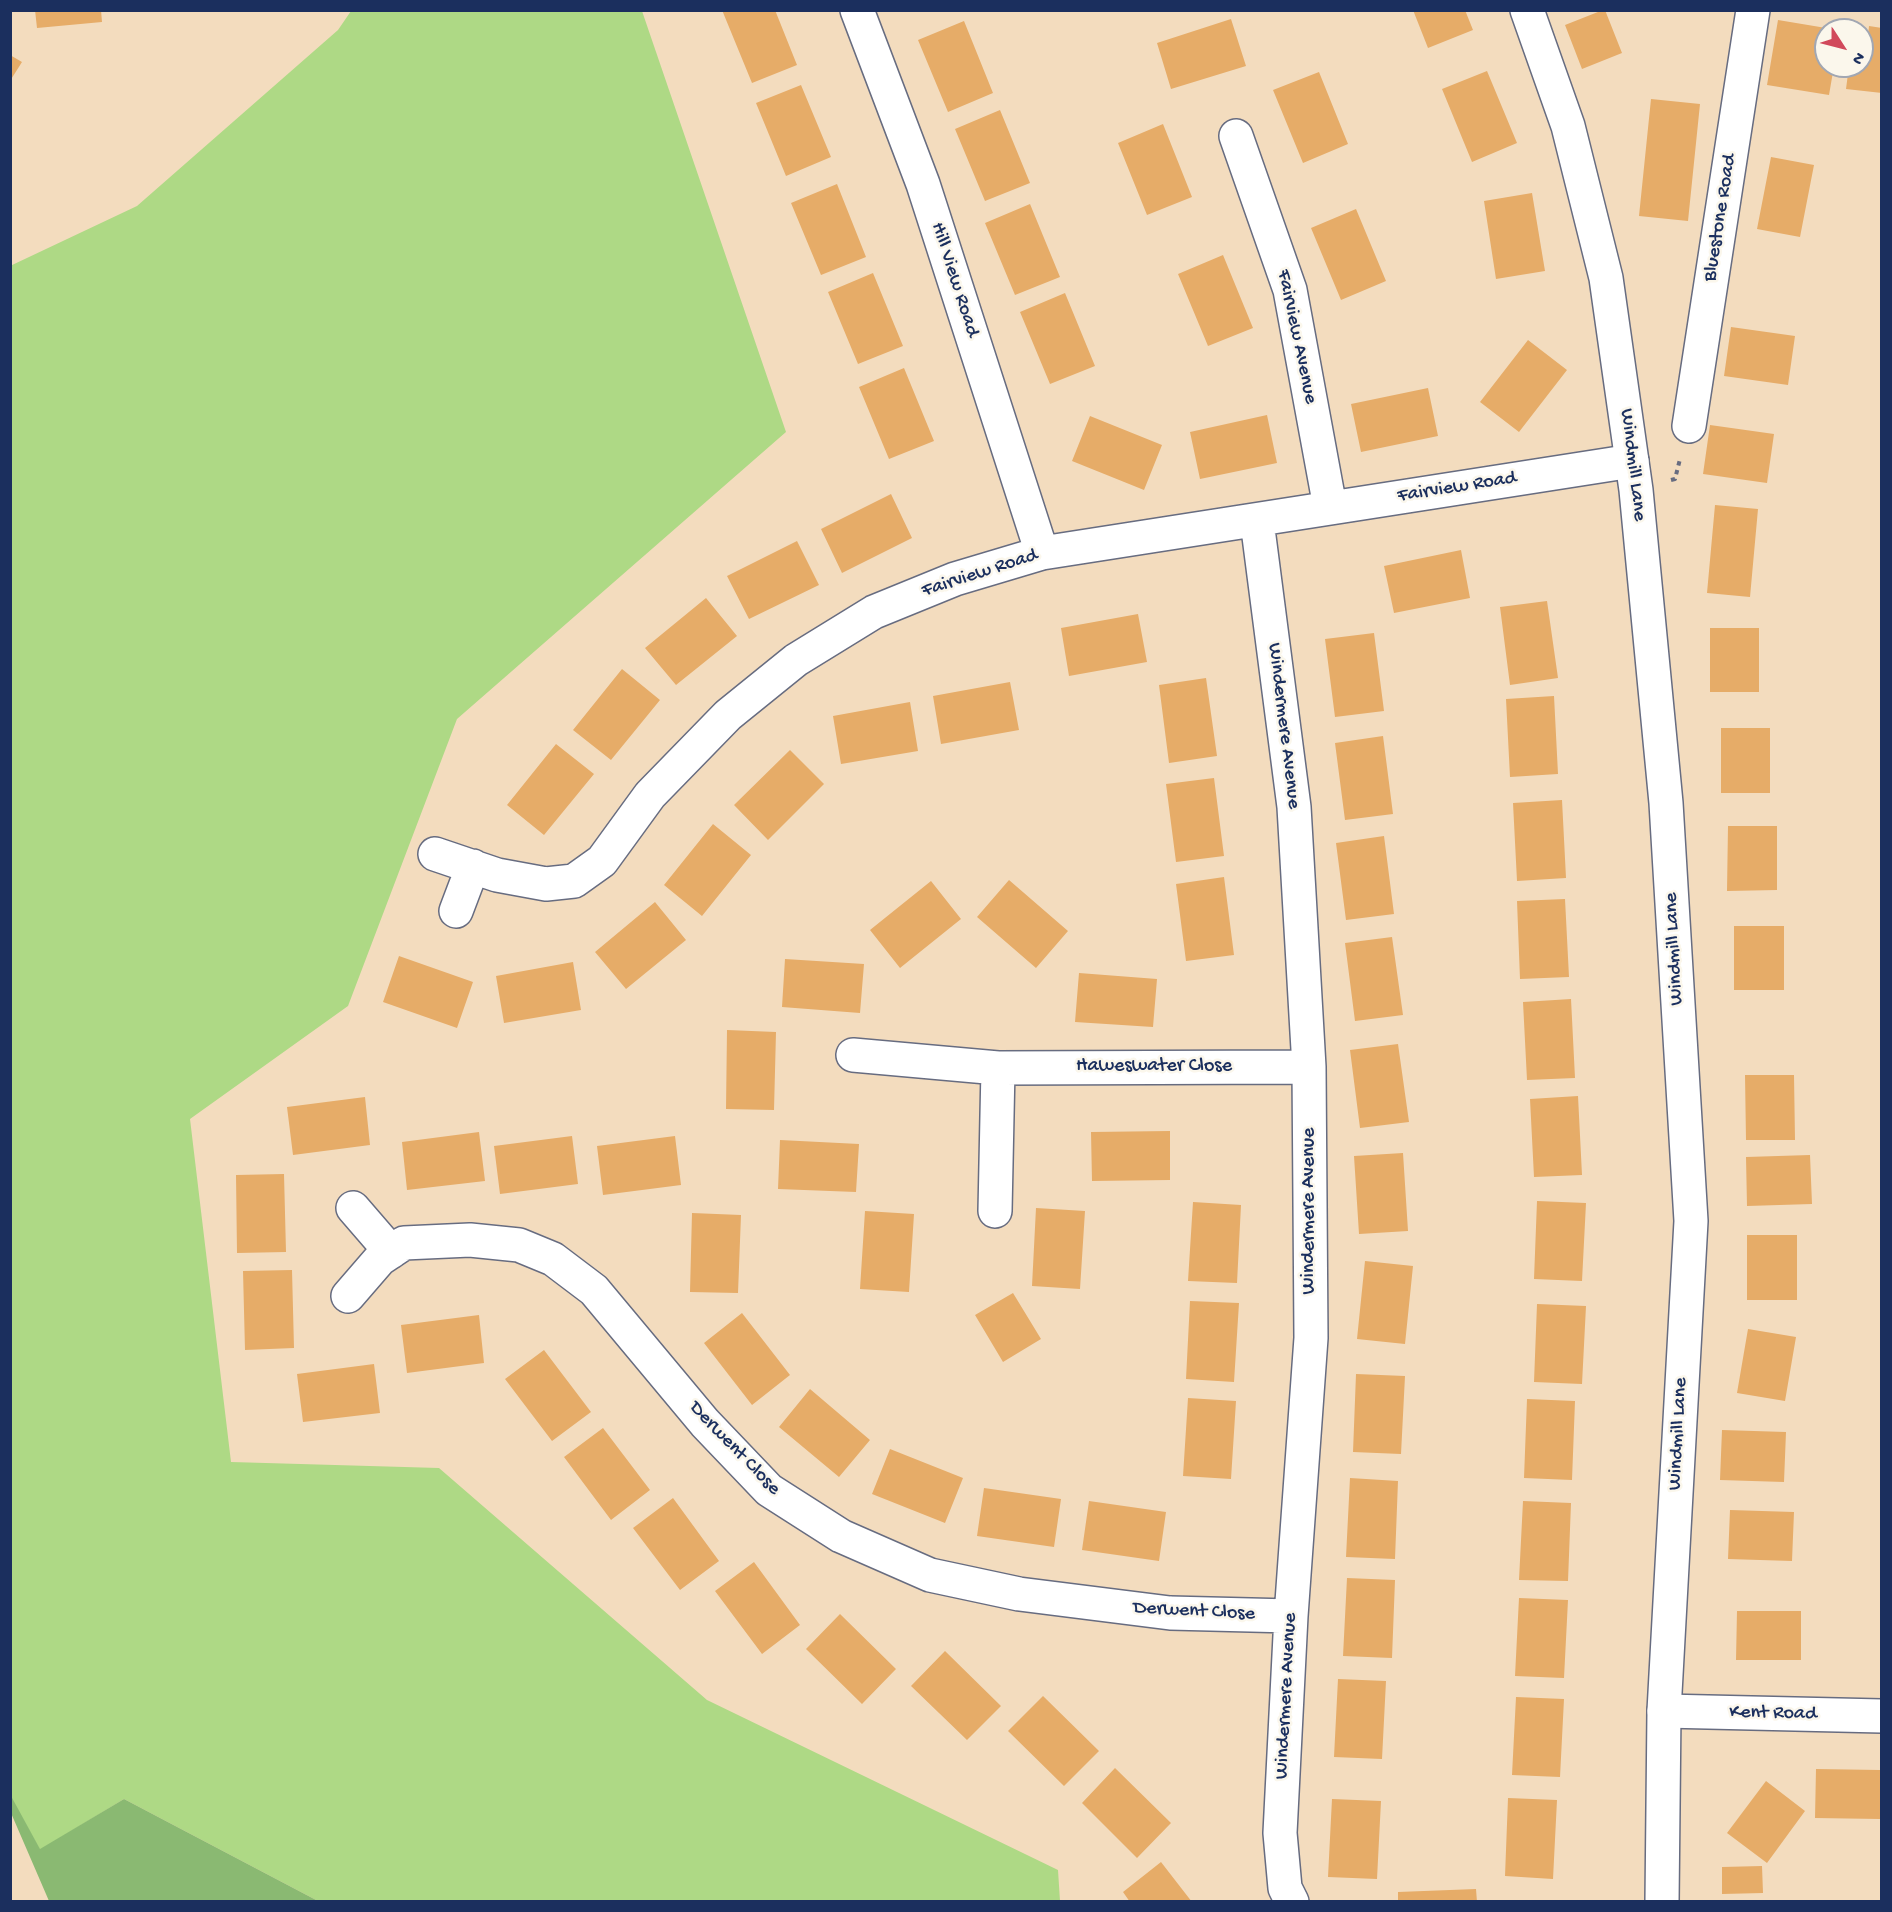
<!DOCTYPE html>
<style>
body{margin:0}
#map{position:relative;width:1892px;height:1912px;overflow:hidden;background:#f3dcbe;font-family:"Gochi Hand",sans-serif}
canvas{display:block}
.frame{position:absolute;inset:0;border:12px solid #1b2f5e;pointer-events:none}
.north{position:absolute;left:1814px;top:18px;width:60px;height:60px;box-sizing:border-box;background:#fbf7ec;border:2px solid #a1a7b3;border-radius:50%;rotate:126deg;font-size:16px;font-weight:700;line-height:24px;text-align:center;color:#1b2f5e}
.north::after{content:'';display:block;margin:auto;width:21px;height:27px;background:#d1495b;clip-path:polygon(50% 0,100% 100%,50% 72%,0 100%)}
</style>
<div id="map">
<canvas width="1892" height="1912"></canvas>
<div class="frame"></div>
<div class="north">N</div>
</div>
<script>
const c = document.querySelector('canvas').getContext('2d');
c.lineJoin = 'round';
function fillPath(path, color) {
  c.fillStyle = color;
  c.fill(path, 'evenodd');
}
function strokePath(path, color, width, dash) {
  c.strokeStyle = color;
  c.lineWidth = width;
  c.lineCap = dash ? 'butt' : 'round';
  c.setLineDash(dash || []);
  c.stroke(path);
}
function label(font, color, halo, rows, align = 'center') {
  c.font = font + ' "Gochi Hand",sans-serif';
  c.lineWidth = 5;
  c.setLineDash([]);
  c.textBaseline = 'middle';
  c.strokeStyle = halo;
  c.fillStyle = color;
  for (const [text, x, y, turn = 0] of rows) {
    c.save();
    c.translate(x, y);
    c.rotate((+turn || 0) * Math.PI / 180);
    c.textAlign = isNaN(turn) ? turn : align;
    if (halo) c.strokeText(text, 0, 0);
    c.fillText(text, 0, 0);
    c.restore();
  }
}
const green = new Path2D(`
 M351,11H642L786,432L457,719L348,1006L190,1119L231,1462L439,1468L707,1700L1058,1870L1060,1901H318L124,1799L40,1850L10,1796V266L137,206L338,30Z`);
const forest = new Path2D(`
 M11,1796L40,1849L124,1799L318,1901H49L11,1813Z`);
const building = new Path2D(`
 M35,10H101L102,22L37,28Z
 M722,10H775L797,65L752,83Z
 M1413,10H1465L1473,30L1428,48Z
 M1603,10H1605L1622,53L1582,69L1565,25Z
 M1231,19L1246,66L1171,89L1157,43Z
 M1778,20L1826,28V66H1834L1829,95L1767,85Z
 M964,21L993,93L948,112L918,40Z
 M1869,26L1882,28V93L1846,89L1849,66H1862V64H1865Z
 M10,55L22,62L10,81Z
 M1487,71L1517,143L1472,162L1442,89Z
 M1319,72L1348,144L1303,163L1273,90Z
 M801,85L831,157L786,176L756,103Z
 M1651,99L1700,104L1688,221L1639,216Z
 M1000,110L1030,183L985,201L955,129Z
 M1163,124L1192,197L1147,215L1118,143Z
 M1771,157L1814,165L1800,237L1757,229Z
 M837,184L866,257L821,275L791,203Z
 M1532,193L1545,271L1496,279L1484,201Z
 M1030,204L1060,277L1015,295L985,223Z
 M1356,209L1386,281L1341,300L1311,228Z
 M1223,255L1253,328L1208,346L1178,274Z
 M873,273L903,346L858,364L828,292Z
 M1065,293L1095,366L1050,384L1020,312Z
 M1731,327L1795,336L1788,385L1724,376Z
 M1528,340L1567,370L1519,432L1480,402Z
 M904,368L934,441L889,459L859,387Z
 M1428,388L1438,436L1361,452L1351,404Z
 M1267,415L1277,463L1200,479L1190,432Z
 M1090,416L1162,445L1144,490L1072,461Z
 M1710,425L1774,434L1767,483L1703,474Z
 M891,494L912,538L842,573L821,529Z
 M1715,505L1758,509L1750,597L1707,593Z
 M797,541L819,585L749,619L727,576Z
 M1461,550L1470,598L1394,613L1384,566Z
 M706,598L737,636L676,685L645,648Z
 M1547,601L1558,678L1510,685L1500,607Z
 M1138,614L1147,662L1069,676L1061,628Z
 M1710,628H1759V692H1710Z
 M1374,633L1384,711L1335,717L1325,639Z
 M622,669L660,700L611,760L573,730Z
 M1206,678L1217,756L1169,763L1159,685Z
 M1010,682L1019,730L941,744L933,696Z
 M1554,696L1558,774L1510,777L1506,699Z
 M910,702L918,751L841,764L833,716Z
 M1721,728H1770V793H1721Z
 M1383,736L1393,814L1345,820L1335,743Z
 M556,744L594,774L544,835L507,805Z
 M790,750L824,784L768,840L734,805Z
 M1214,778L1224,856L1176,862L1166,784Z
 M1562,800L1566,878L1517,881L1513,803Z
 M713,824L751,855L702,916L664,885Z
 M1728,826H1777V890L1727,891Z
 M1384,836L1394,914L1346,920L1336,843Z
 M1224,877L1234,955L1186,961L1176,884Z
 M1009,880L1068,931L1036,968L977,917Z
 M931,881L961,919L900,968L870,930Z
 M1565,899L1569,977L1520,979L1517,901Z
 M655,902L686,940L626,989L595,952Z
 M1734,926H1784V990H1734Z
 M1392,937L1403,1015L1355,1021L1345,943Z
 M399,956L473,982L457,1028L383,1002Z
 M785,959L864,964L860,1013L782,1007Z
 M573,962L581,1010L504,1023L496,976Z
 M1079,973L1157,979L1153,1027L1075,1022Z
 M1571,999L1575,1078L1527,1080L1523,1002Z
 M727,1030L776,1032L774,1110L726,1109Z
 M1398,1044L1409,1122L1360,1128L1350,1050Z
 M1745,1075H1794L1795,1140H1746Z
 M1578,1096L1582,1175L1534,1177L1530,1099Z
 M365,1097L370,1145L293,1155L287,1107Z
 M1170,1131V1180L1092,1181L1091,1132Z
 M479,1132L485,1181L407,1190L402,1142Z
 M572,1136L578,1184L500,1194L494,1146Z
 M675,1136L681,1185L603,1195L597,1146Z
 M780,1140L859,1144L856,1192L778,1189Z
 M1403,1153L1408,1231L1359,1234L1354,1156Z
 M1810,1155L1812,1204L1747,1206L1746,1157Z
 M284,1174L286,1252L237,1253L236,1175Z
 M1537,1201L1586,1203L1582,1281L1534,1279Z
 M1193,1202L1241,1205L1237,1283L1188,1281Z
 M1036,1208L1085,1211L1080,1289L1032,1286Z
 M865,1211L914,1214L909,1292L860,1289Z
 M692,1213L741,1215L738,1293L690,1292Z
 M1747,1235H1797V1300H1747Z
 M1365,1261L1413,1266L1405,1344L1357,1339Z
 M292,1270L294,1348L245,1350L243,1271Z
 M1013,1293L1041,1339L1003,1362L975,1315Z
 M1190,1301L1239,1303L1234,1382L1186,1379Z
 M1537,1304L1586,1306L1582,1384L1534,1382Z
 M742,1313L790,1375L752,1405L704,1343Z
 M479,1315L484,1363L407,1373L401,1325Z
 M1748,1329L1796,1337L1785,1401L1737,1393Z
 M544,1350L591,1412L552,1441L505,1379Z
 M374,1364L380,1413L303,1422L297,1374Z
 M1356,1374L1405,1376L1401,1454L1353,1452Z
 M810,1389L870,1440L839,1477L779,1427Z
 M1188,1398L1236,1401L1231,1479L1183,1476Z
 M1527,1399L1575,1401L1572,1480L1524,1478Z
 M603,1428L650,1490L611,1520L564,1457Z
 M1722,1430L1786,1432L1784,1482L1720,1480Z
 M890,1449L963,1478L945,1523L872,1494Z
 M1350,1478L1398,1481L1395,1559L1346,1557Z
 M984,1488L1061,1499L1054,1547L977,1536Z
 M673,1498L719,1561L680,1590L633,1528Z
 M1089,1501L1166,1512L1159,1561L1082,1550Z
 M1523,1501L1571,1503L1568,1581L1519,1580Z
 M1730,1510L1794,1512L1792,1561L1728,1559Z
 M754,1562L800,1625L762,1654L715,1591Z
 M1347,1578L1395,1580L1392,1658L1343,1656Z
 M1519,1598L1568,1600L1564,1678L1515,1676Z
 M1737,1611H1801V1660H1736Z
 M840,1614L896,1669L862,1704L806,1649Z
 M945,1651L1001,1706L967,1740L911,1686Z
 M1338,1679L1386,1681L1382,1759L1334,1757Z
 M1043,1696L1099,1751L1064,1786L1008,1731Z
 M1516,1697L1564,1699L1560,1777L1512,1775Z
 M1115,1768L1171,1823L1137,1858L1082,1803Z
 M1816,1769L1880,1770V1819L1815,1818Z
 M1766,1781L1805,1811L1767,1863L1727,1833Z
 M1508,1798L1557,1800L1553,1879L1505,1876Z
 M1332,1799L1381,1801L1377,1879L1328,1877Z
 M1161,1862L1192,1902H1130L1123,1892Z
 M1762,1866L1763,1893L1722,1894V1867Z
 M1476,1889L1477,1902H1398V1892Z`);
const path = new Path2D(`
 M1671,480L1675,479L1680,459`);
const minor = new Path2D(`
 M857,10L923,184L1042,553
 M1236,136L1290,290L1330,507
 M1689,426L1753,10
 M1257,521L1294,807L1309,1067L1311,1338L1291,1616L1280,1833L1285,1888L1292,1902
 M435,854L497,875L546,884L574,881L602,861L650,795L728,715L796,660L874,612L955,579L1042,553L1632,461
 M456,911L473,866
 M853,1055L998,1068L1309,1067
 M353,1208L391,1252
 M995,1211L998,1068
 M348,1296L380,1259L404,1243L470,1240L519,1245L553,1259L594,1290L705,1423L769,1490L841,1536L930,1575L1019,1594L1170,1613L1291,1616
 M1664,1711L1882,1716`);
const tertiary = new Path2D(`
 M1527,10L1568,126L1606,278L1636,490L1666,803L1691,1221L1664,1711L1662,1902`);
const streetNames = [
 ["Bluestone Road",1721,218,-81],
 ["Hill View Road",954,280,72],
 ["Fairview Avenue",1296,337,78],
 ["Windmill Lane",1632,465,83],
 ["Fairview Road",1457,488,-9],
 ["Fairview Road",980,574,-18],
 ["Windermere Avenue",1283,726,83],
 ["Windmill Lane",1675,949,-93],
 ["Haweswater Close",1154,1067],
 ["Windermere Avenue",1310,1211,-90],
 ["Windmill Lane",1679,1434,-87],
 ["Derwent Close",734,1449,46],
 ["Derwent Close",1194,1612,3],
 ["Windermere Avenue",1287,1696,-87],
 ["Kent Road",1773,1714,1]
];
fillPath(green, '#aed985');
fillPath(forest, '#8ab972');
fillPath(building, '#e6ac68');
strokePath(minor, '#676c80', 36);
strokePath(tertiary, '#676c80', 36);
strokePath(path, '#676c80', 4, [4.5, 4.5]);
strokePath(minor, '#fff', 33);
strokePath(tertiary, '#fff', 33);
label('20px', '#1b2f5e', '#fbf7ec', streetNames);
</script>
